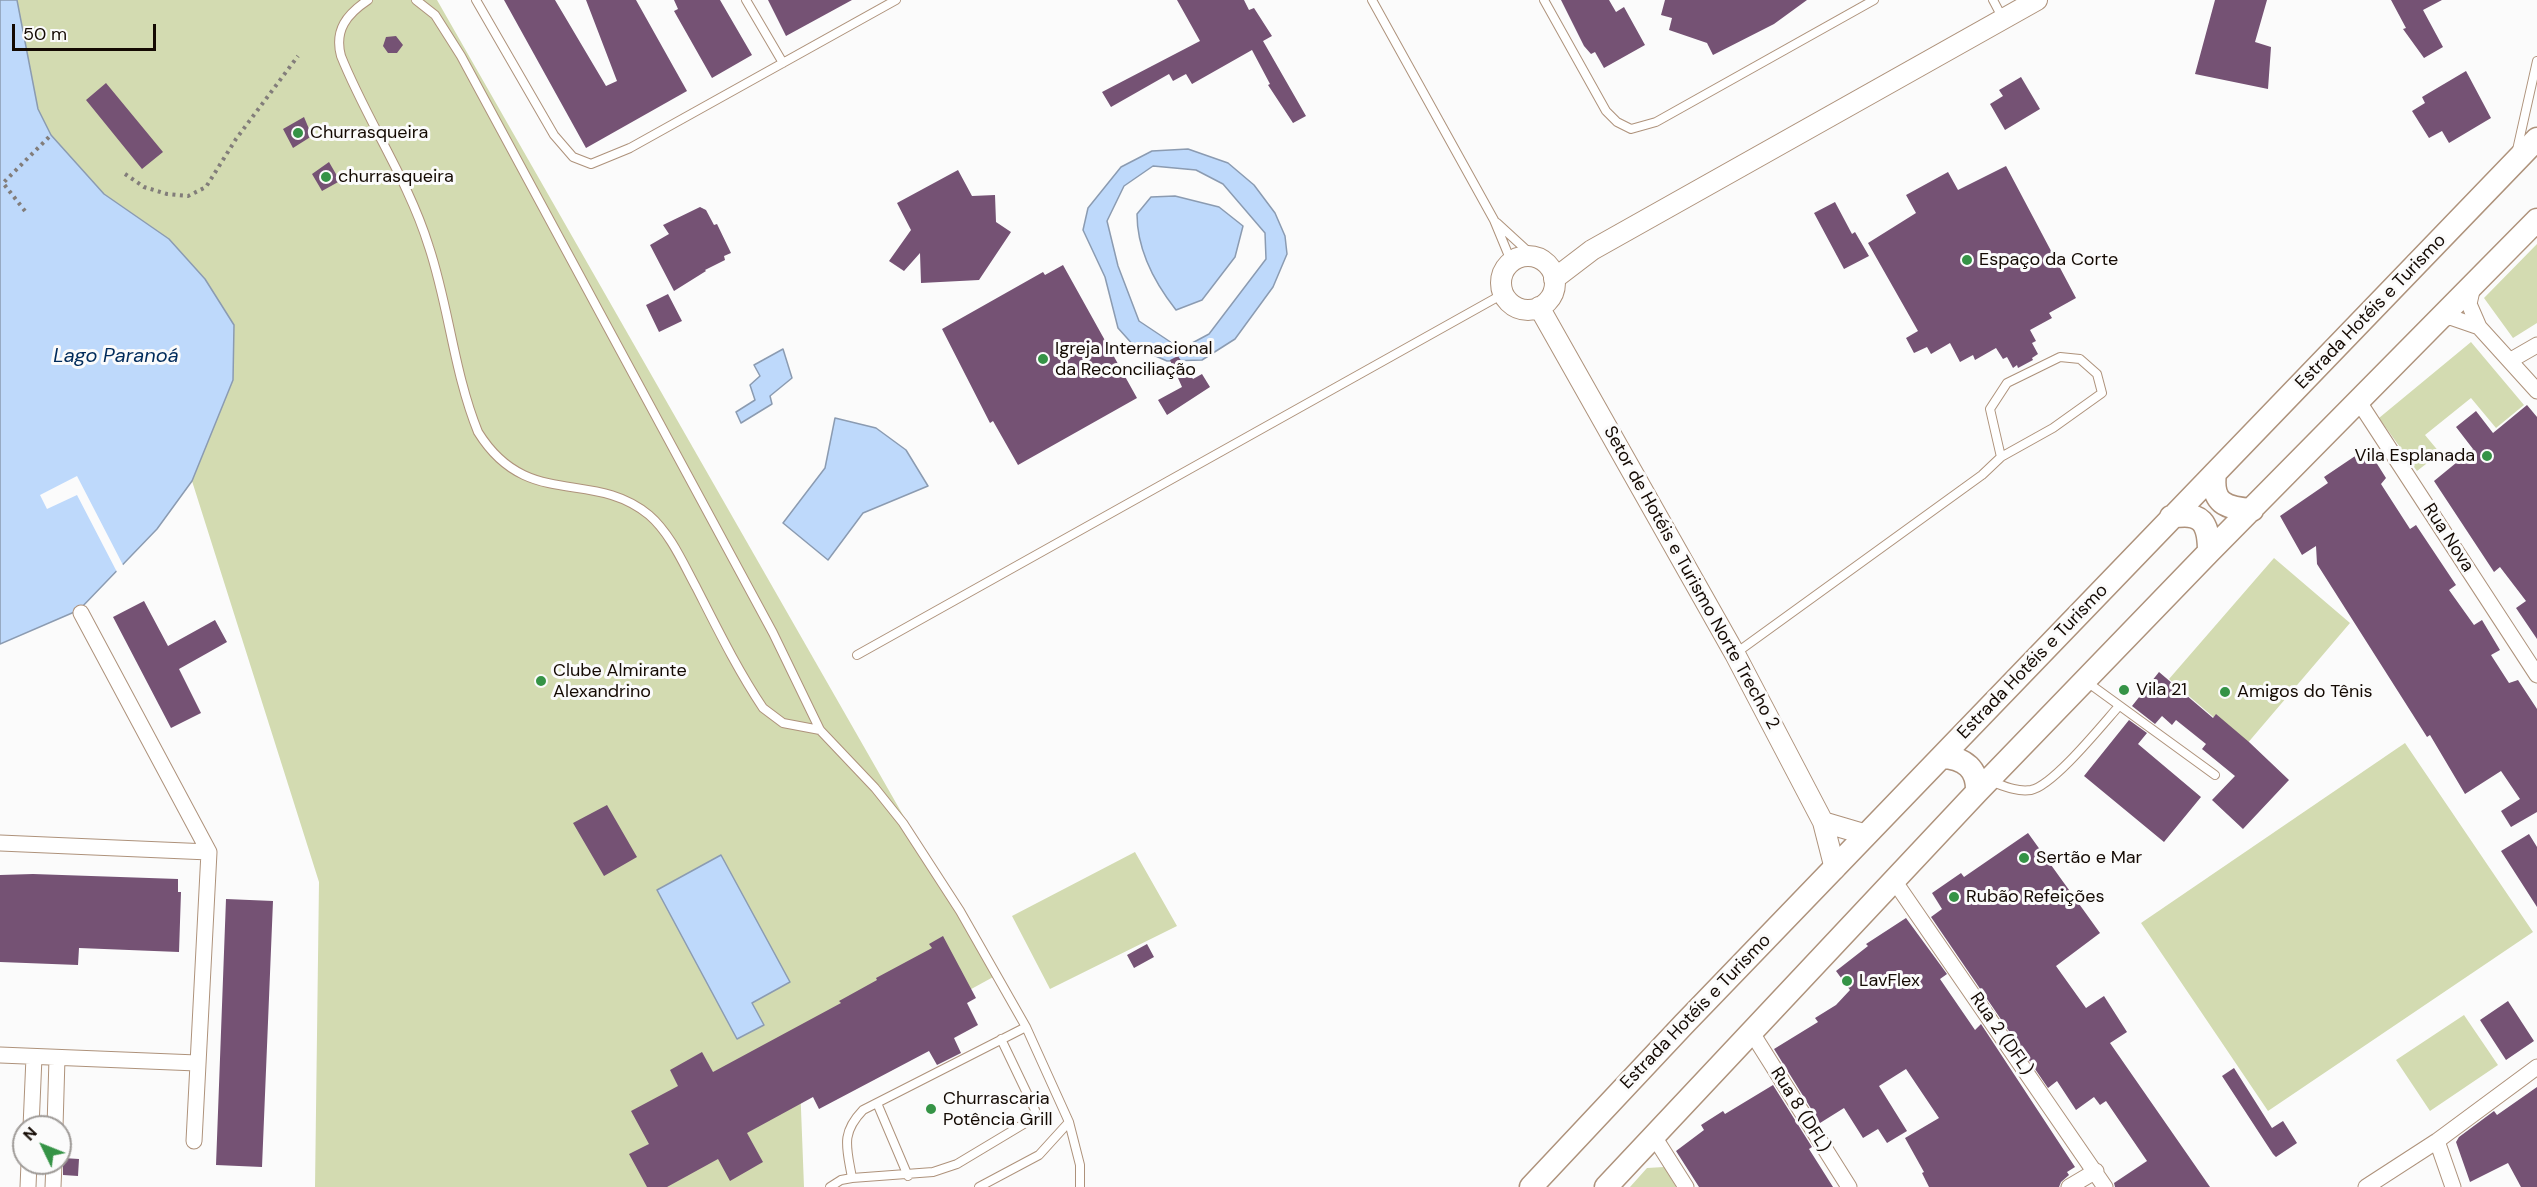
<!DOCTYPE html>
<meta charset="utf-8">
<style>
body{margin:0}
#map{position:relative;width:2537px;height:1187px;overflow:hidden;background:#fbfbfb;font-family:"DM Sans",sans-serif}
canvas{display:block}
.north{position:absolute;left:12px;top:1115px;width:60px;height:60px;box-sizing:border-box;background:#fbfbfb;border:2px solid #9f9b98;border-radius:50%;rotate:313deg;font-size:16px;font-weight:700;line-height:24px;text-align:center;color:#140a03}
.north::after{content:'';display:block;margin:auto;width:21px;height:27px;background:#359346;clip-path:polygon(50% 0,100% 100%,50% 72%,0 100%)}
.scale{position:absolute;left:12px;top:24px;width:144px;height:27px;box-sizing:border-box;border:3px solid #140a03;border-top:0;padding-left:8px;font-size:18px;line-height:21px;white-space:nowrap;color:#140a03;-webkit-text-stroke:4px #fbfbfb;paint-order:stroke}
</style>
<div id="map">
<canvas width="2537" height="1187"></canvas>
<div class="north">N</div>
<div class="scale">50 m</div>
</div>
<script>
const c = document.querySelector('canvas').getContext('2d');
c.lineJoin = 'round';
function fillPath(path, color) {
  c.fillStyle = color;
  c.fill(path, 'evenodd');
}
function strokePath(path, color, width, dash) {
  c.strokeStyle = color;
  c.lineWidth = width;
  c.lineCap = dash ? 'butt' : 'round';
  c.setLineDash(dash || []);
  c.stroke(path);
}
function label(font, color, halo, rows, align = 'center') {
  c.font = font + ' "DM Sans",sans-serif';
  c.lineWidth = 6;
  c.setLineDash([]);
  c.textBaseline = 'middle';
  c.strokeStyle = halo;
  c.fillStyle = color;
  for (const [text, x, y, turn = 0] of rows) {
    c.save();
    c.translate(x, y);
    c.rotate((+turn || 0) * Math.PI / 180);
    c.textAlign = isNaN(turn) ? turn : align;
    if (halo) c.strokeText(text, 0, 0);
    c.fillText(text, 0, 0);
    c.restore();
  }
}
const green = new Path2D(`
 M17,0H437L995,976L800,1083L804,1187H315L319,882L192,481L233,380L169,239L104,194L51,135L38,109Z
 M2537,244V323L2513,338L2484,298Z
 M2471,342L2524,405L2496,428L2471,398L2425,435L2440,453L2417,471L2379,418Z
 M2274,558L2350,623L2246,745L2169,679Z
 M2405,743L2533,932L2268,1111L2141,923Z
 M1135,852L1177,926L1050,989L1012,916Z
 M2464,1015L2498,1065L2430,1111L2396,1060Z
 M1664,1167L1676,1187H1630L1647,1168Z`);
const water = new Path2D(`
 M0,0H17L38,109L51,135L104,194L169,239L205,279L234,325L233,380L192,481L157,529L79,610L0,644Z
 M1188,149L1228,163L1254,185L1275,213L1285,236L1287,254L1273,287L1235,339L1202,360L1167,361L1135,347L1118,328L1105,277L1083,230L1088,208L1121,167L1152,151ZM1153,166L1196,170L1223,184L1265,233L1266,259L1209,334L1181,349L1139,321L1118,266L1107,221L1124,186Z
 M1175,196L1219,207L1243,226L1235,257L1202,300L1176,310C1154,282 1137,250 1137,214L1151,197Z
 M783,349L792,378L770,396L772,404L741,423L736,412L755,400L750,385L760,376L754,365Z
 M835,418L876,428L906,450L928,486L863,513L828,560L783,523L825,468Z
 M721,855L790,982L752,1003L764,1025L737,1039L657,890Z`);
const pier = new Path2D(`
 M77,476L124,567L118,574L77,495L47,509L40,495Z`);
const building = new Path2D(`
 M504,0H555L606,86L617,81L586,0H636L687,91L586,148Z
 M674,0H720L752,55L712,78L674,11L678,9Z
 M768,0H852L786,36Z
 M1177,0H1244L1249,10L1254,8L1272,36L1263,41L1306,116L1293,123L1268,85L1270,84L1252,50L1192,84L1186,74L1173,81L1169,74L1111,107L1102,92L1200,41Z
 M1561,0H1609L1616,12L1624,7L1645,45L1604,68L1595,52L1591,54L1584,46Z
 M1665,0H1807L1774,24L1713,55L1707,43L1669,30L1672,18L1661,15Z
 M2215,0H2267L2255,42L2271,47L2268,89L2195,74Z
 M2391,0H2442L2423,10L2443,47L2424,58L2403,29L2406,28Z
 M396,36L403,45L397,53H388L383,46L386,37Z
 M2466,71L2491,118L2449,143L2442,131L2429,138L2412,111L2425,103L2422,97Z
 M2021,77L2040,109L2005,130L1990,104L2003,96L1999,90Z
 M106,83L163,152L142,169L86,100Z
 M304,117L312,136L293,148L283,129Z
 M329,162L340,181L322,191L312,174Z
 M2006,166L2076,298L2049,313L2052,318L2030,330L2036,341L2032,343L2038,354L2032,358L2033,360L2018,368L2017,365L2013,368L2007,357L2003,359L1996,348L1975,360L1973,355L1960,362L1950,343L1931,354L1927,347L1914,353L1906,338L1918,331L1868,243L1916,213L1906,195L1948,172L1958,190Z
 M958,170L972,196L995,195L996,222L1011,232L979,280L921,283L920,253L904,271L889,261L911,230L897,203Z
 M1835,202L1852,234L1855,232L1869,256L1844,269L1814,213Z
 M700,207L706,210L714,225L717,224L731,253L724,256L725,260L705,270L706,271L674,291L650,245L669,234L663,225Z
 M1063,265L1137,398L1018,465L993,421L990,423L942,329L1043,272L1045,275Z
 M668,294L682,321L659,332L646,305Z
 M1178,356L1193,379L1202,374L1210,387L1167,415L1158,400L1182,387L1170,360Z
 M2527,405L2537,417V639L2516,608L2526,601L2500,567L2494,572L2434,481L2473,449L2456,427L2476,411L2493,433Z
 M2367,448L2386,478L2381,484L2410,529L2416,525L2456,585L2449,590L2474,625L2482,620L2500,650L2491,655L2509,683L2518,680L2537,709V812L2511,827L2501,811L2520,799L2501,771L2465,794L2430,735L2427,737L2317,564L2316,546L2302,555L2280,516L2328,483L2324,477Z
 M144,601L168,646L215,620L227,642L179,669L201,713L171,728L113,617Z
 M2159,672L2213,718L2216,714L2249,742L2289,780L2243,829L2212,800L2235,776L2202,749L2206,744L2176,720L2172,725L2162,716L2155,724L2132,706Z
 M2129,720L2147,733L2138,744L2201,797L2164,842L2084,776Z
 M607,805L637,857L604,876L573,823Z
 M2028,833L2100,933L2056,966L2086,1008L2104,996L2127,1032L2110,1043L2210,1187H2115L2114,1183L2147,1161L2106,1101L2100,1105L2094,1097L2076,1110L2057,1081L2048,1088L1931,917L1942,909L1932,893L1961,873L1964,877Z
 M2529,834L2537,847V907L2501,851Z
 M33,874L178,879V892H181L179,952L79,948L78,965L0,962V875Z
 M226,899L273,901L262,1167L216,1165Z
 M1906,918L1947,974L1940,979L1975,1030L1981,1024L2075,1167L2067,1172L2069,1175L2061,1182L2059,1187H1929L1922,1173L1924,1172L1905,1138L1939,1118L1906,1069L1879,1086L1907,1131L1887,1143L1878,1129L1863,1138L1844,1108L1820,1123L1774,1049L1818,1022L1815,1018L1836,1005L1850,990L1836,971L1868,946L1866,944Z
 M943,936L976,998L967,1003L978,1025L954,1038L961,1053L937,1065L929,1051L819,1109L813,1097L747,1133L763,1162L730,1181L718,1159L667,1187H647L629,1154L649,1144L631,1111L678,1086L670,1070L702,1052L713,1072L841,1003L839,1001L877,980L876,978L932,948L929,944Z
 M1147,944L1154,957L1134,968L1127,955Z
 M2508,1001L2534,1041L2506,1060L2480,1020Z
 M2234,1068L2272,1128L2283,1121L2297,1143L2276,1157L2273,1154L2222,1076Z
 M1773,1085L1812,1147L1809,1149L1833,1187H1699L1676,1151L1704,1130L1701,1125L1723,1111L1725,1114Z
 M2537,1087V1187H2521L2508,1163L2470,1182L2456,1142L2459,1137L2494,1111L2497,1115Z
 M63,1158L79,1159L78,1176L63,1175Z`);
const path = new Path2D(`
 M125,174L144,187L167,194L188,196L206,187L236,139L298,56
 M25,211L3,183L51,135`);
const service = new Path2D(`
 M368,0C347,14 334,30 341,56C367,121 408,179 429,247C449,307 454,373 478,432C527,511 592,468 649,515C670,533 683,563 696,587C717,628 737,669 763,708L783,723L820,730
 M416,0L435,15L461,56L773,633L820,730L875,788L903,823L960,911L1026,1027L1069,1122L1039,1155L979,1187
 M476,0L554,135L573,157L591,164L630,148L896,0
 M746,0L783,63
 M1372,0L1494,220L1511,261
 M1544,0L1606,111L1617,122L1631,129L1656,122L1874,0
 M1993,0L2002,17
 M2517,150L2537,61
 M1497,223L1533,256
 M1736,653L1982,475L2001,457L2053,428L2102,393L2097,374L2080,359L2060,357L2007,383L1990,409L2001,457
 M857,655L1503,294
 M2087,682L2215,775
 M1990,781C2004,786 2016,792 2031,790C2053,786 2102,725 2119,706
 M877,1103L908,1176
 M1069,1122L1080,1165V1187
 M852,1178C847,1148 840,1134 863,1110L1026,1027
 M830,1187L841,1180L852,1178L933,1172L957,1164L1032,1119L1035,1110L1001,1039`);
const minor = new Path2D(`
 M2473,286L2469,304L2479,327L2537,391
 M2436,321L2450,317L2479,327
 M2511,360L2537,345
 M2359,402L2537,675
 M81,613L209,852
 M0,843L209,852L194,1141
 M1895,882L2105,1187
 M1752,1033L1849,1187
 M0,1055L197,1063
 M31,1127L34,1057
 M55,1127L57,1058
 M1653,1135L1686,1187
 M2437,1141L2453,1187
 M28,1187L29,1163
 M53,1187L54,1163
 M2069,1187L2096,1171
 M2366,1187L2437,1141L2537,1067`);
const tertiary = new Path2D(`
 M1501 283a27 27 0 1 1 54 0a27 27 0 1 1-54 0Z
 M1554,279L1592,250L2037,0
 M1539,307L1735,654L1823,822L1835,869
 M1823,822L1867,835`);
const secondary = new Path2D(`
 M2215,473C2211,503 2225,508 2252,510
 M2171,517C2202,511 2209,523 2209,552
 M1942,757C1965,758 1978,769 1977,792
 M1531,1187L1684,1024L2537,139
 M1606,1187L1977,792L2209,552L2537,220`);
const markers = [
 [298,133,6,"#359346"],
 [326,177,6,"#359346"],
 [1967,260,6,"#359346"],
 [1043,359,6,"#359346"],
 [2487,456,6,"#359346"],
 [541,681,6,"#359346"],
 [2124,690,6,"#359346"],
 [2225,692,6,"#359346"],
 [2024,858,6,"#359346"],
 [1954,897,6,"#359346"],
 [1847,981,6,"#359346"],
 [931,1109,6,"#359346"]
];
const poiNames = [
 ["Churrasqueira",310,133],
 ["churrasqueira",338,177],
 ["Espaço da Corte",1979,260],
 ["Igreja Internacional",1055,349],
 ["da Reconciliação",1055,370],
 ["Vila Esplanada",2475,456,"right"],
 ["Clube Almirante",553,671],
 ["Alexandrino",553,692],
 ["Vila 21",2136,690],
 ["Amigos do Tênis",2237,692],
 ["Sertão e Mar",2036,858],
 ["Rubão Refeições",1966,897],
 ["LavFlex",1859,981],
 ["Churrascaria",943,1099],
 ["Potência Grill",943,1120]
];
const streetNames = [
 ["Estrada Hotéis e Turismo",2371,312,-46],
 ["Rua Nova",2448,538,57],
 ["Setor de Hotéis e Turismo Norte Trecho 2",1691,578,61],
 ["Estrada Hotéis e Turismo",2033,662,-46],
 ["Estrada Hotéis e Turismo",1696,1012,-46],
 ["Rua 2 (DFL)",2001,1034,55],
 ["Rua 8 (DFL)",1800,1110,58]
];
const waterNames = [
 ["Lago Paranoá",116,357]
];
fillPath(green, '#d3dbb1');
fillPath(water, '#bed9fb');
strokePath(water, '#8b9bb1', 1.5);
fillPath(pier, '#fbfbfb');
fillPath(building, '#755274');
strokePath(service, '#ae927b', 10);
strokePath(minor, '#ae927b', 17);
strokePath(tertiary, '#ae927b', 22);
strokePath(secondary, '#ae927b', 25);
strokePath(path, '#827d7a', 4, [3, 4.5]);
strokePath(service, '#fff', 8);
strokePath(minor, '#fff', 15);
strokePath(tertiary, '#fff', 20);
strokePath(secondary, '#fff', 22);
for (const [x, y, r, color] of markers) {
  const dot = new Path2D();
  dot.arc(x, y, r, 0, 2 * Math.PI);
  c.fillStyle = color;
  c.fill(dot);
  strokePath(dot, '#fbfbfb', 2);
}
label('18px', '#140a03', '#fbfbfb', poiNames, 'left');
label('18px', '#140a03', '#fbfbfb', streetNames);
label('italic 20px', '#002b5b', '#fbfbfb', waterNames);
</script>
